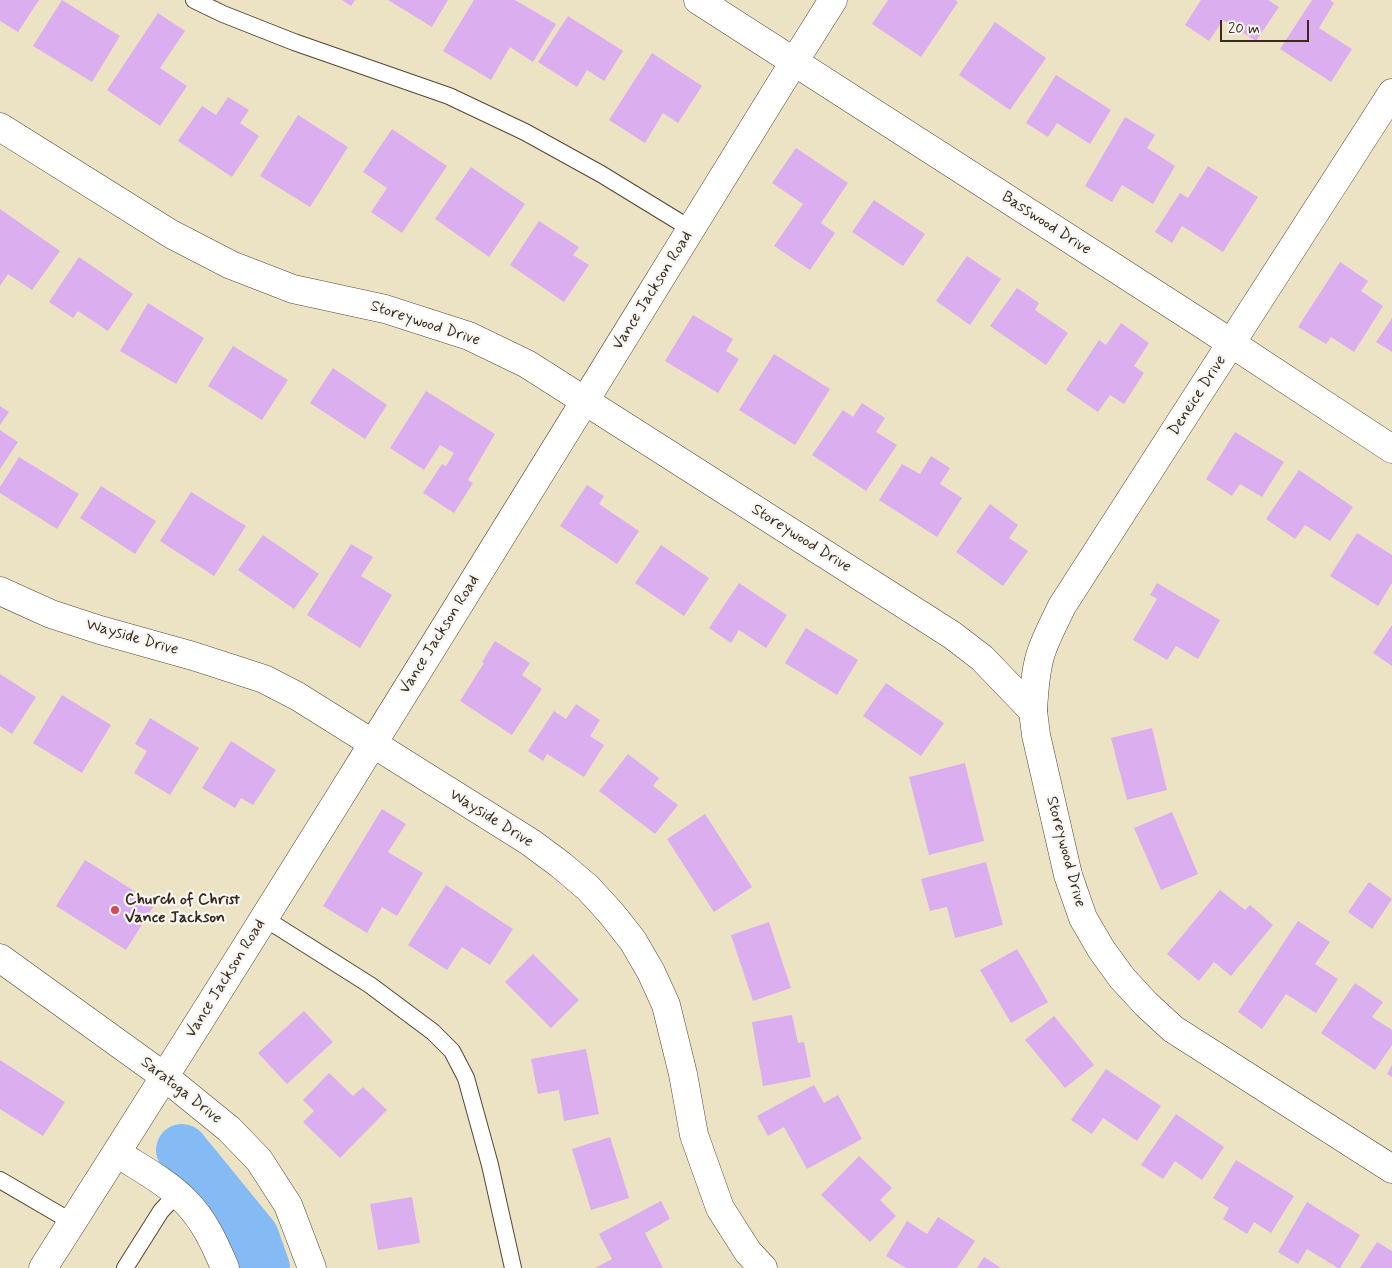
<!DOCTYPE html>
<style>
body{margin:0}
#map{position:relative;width:1392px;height:1268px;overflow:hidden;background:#ece3c4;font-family:Mynerve,sans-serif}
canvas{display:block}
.scale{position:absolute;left:1220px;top:20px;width:89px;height:22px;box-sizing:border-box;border:2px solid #3b2a1e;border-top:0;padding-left:6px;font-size:15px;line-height:18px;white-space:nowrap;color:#3b2a1e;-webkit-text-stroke:4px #f6f6f2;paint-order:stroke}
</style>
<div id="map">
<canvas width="1392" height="1268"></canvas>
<div class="scale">20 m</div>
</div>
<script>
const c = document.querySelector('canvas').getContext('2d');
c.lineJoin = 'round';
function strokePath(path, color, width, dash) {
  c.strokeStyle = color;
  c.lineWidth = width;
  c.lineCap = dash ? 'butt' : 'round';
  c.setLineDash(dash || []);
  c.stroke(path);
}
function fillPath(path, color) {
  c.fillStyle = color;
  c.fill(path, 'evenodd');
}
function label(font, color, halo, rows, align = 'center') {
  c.font = font + ' Mynerve,sans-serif';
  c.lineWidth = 4.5;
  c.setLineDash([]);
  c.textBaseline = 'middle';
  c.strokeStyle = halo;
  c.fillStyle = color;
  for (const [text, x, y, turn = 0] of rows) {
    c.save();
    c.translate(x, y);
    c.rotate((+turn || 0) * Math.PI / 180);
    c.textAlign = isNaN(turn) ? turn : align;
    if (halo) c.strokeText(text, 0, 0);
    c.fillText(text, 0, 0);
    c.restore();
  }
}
const river = new Path2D(`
 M182,1150L253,1237L264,1268`);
const building = new Path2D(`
 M0,0H39L18,32L0,21Z
 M62,0L120,36L92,82L33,46Z
 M342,0H355L351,6Z
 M388,0H448L432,27Z
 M474,0H515L556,24L533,62L510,47L491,80L443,51Z
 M888,0H955L958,2L921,57L872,24Z
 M1201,0H1268L1279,7L1256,41L1223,20L1209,41L1185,25Z
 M1312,0H1330L1334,3L1319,28L1352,49L1331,82L1280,49Z
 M158,13L185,31L160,68L187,86L160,126L107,90Z
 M568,16L623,51L604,81L587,70L577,87L538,62Z
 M995,22L1046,58L1010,110L959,75Z
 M652,53L702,86L678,123L663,113L645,143L609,120Z
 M1056,75L1111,110L1090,144L1057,123L1048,137L1026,123Z
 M228,97L249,110L240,123L259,136L232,177L178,141L202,106L216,115Z
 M298,115L348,147L310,207L260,176Z
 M1125,117L1155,135L1147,148L1175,166L1153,204L1122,185L1112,202L1085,186Z
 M392,129L447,166L402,233L371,212L387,188L363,172Z
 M796,148L848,183L821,223L835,233L810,270L774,246L803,204L772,183Z
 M1208,166L1258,197L1223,252L1182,226L1172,243L1155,232L1180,193L1188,198Z
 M471,167L525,204L489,257L435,219Z
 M874,200L925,234L903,266L852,232Z
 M0,209L60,251L32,290L8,274L0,286Z
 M539,221L579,247L573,255L589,265L564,302L510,265Z
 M967,256L1001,279L970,325L936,301Z
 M79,257L133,294L108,331L78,311L73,318L49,302Z
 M1340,262L1368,281L1361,291L1383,306L1354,352L1331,337L1326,344L1298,327Z
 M1017,288L1039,303L1035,310L1068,333L1046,365L990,326Z
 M148,303L204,338L176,384L120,351Z
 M693,315L733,339L726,351L739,359L718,393L665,361Z
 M1392,318V352L1376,342Z
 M1121,323L1149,343L1134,366L1144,373L1124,404L1110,395L1098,412L1066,390L1099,340L1106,345Z
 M233,346L288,380L262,420L208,386Z
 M774,354L830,389L795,445L739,410Z
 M333,368L387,405L365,439L310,403Z
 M426,391L495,434L468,480L473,483L454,513L423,493L442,464L446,466L454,453L440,445L424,470L390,448Z
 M862,403L885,418L876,432L897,445L866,491L812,455L843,410L853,417Z
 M0,406L9,412L0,425Z
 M0,430L18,442L0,469Z
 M1235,432L1284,462L1262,497L1240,484L1232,496L1206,479Z
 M931,456L950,468L940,484L962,498L937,537L879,500L902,464L920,474Z
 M19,457L79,494L57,529L0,493V487Z
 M1299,470L1353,507L1330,541L1305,525L1295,539L1266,519Z
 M587,485L604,496L599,504L639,531L617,564L560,526Z
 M101,486L156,521L135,554L80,518Z
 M191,492L246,526L214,576L160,541Z
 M990,504L1018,525L1009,538L1028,551L1003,586L956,552Z
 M1357,533L1392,555V583L1378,606L1330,576Z
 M263,535L319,574L294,609L238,570Z
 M351,544L373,557L361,576L392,595L360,648L307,615Z
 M661,545L709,578L684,616L635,583Z
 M739,583L787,615L766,648L739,630L731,643L709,628Z
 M1157,583L1220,620L1198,659L1176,646L1167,660L1133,640L1157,599L1150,595Z
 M1392,625V666L1373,653Z
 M806,628L858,660L837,695L785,663Z
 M495,641L530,663L522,675L542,689L512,735L460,701L484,663L482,662Z
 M0,674L36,697L12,734L0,726Z
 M886,683L944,723L921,756L863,716Z
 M62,695L111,725L82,773L33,743Z
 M576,704L600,720L590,736L604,745L584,777L547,754L543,761L528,751L554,711L566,719Z
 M150,718L199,748L170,795L134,773L147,751L135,744Z
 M1152,728L1167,790L1127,800L1111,738Z
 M231,741L276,770L253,805L241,798L235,808L202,788Z
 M628,754L659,778L653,786L678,805L655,834L599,791Z
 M965,763L984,841L929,855L909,777Z
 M382,809L406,824L388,852L423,873L397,916L382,907L367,933L323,906Z
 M1172,812L1198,874L1161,890L1134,828Z
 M705,814L752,887L714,912L667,839Z
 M85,860L155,904L126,950L56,906Z
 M986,862L1003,925L955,938L947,907L930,911L921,879Z
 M1369,882L1392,899L1372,929L1348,912Z
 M446,885L513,929L490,965L462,947L447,970L408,945Z
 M1220,890L1245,910L1250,905L1273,925L1231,976L1214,962L1199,981L1167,954Z
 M1298,921L1330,942L1315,964L1338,979L1316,1013L1286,994L1262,1029L1238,1012Z
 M769,922L791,988L753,1001L731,935Z
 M1017,949L1048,1002L1011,1023L980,970Z
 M533,954L579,1000L551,1028L505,982Z
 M1355,983L1383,1002L1372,1017L1392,1030V1045L1375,1070L1321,1033Z
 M304,1011L333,1042L287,1084L258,1053Z
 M792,1015L798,1043L804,1042L811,1077L763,1086L752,1022Z
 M1054,1016L1094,1065L1065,1088L1025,1040Z
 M586,1049L599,1114L564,1121L559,1090L538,1094L531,1059Z
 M0,1060L65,1102L43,1136L0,1109Z
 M1392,1065V1077L1387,1074Z
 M1106,1069L1161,1106L1137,1141L1103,1118L1092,1134L1071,1120Z
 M329,1073L353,1096L363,1087L387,1110L340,1158L303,1122L314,1111L303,1100Z
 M814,1085L824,1103L838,1095L862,1139L807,1169L784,1127L768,1136L757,1116Z
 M1176,1114L1224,1147L1202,1180L1175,1161L1163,1179L1141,1165Z
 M610,1137L629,1198L591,1210L572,1149Z
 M859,1156L892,1188L880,1200L896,1216L870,1242L821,1195Z
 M1236,1160L1294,1196L1271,1233L1254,1222L1247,1234L1223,1219L1229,1208L1213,1198Z
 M412,1197L420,1243L378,1250L370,1204Z
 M661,1201L670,1219L645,1233L663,1268H595L612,1259L599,1234Z
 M1307,1202L1360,1235L1340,1268H1338L1307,1249L1298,1264L1278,1252Z
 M938,1217L975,1241L957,1268H906L886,1256L907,1221L927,1234Z
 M1377,1242L1392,1251V1268H1360Z
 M984,1257L1001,1268H977Z`);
const lane = new Path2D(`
 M194,0L223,14L294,42L449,96L525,132L601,174L691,229
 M264,918L370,985L433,1032L452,1051L466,1078L490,1165L513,1268
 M0,1180L72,1222
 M125,1268L161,1211L177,1194`);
const street = new Path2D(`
 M698,0L1202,324L1392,449
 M0,591L51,614L100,630L193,656L264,679L297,696L530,842L561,865L588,888L611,913L633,941L651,972L666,1005L683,1074L694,1135L720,1208L748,1252L763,1268
 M1033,711C1034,692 1035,674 1040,656C1045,639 1054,623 1062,606L1392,93
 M0,958L165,1077L229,1129L259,1160L288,1205L312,1268
 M117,1153C140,1168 167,1182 186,1202C204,1220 215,1244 225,1268`);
const secondary = new Path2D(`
 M0,127L171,234L231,265L293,289L385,309L469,336L527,364L952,635L982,658L1033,711L1036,735L1068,875L1083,918L1101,949L1122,978L1146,1004L1173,1029L1392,1169
 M43,1268C298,869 545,465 794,62L833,0`);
const markers = [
 [115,910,5,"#d1495b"]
];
const streetNames = [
 ["Basswood Drive",1046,224,33],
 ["Vance Jackson Road",653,291,-58],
 ["Storeywood Drive",425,324,18],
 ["Deneice Drive",1198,396,-57],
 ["Storeywood Drive",801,539,32],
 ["Vance Jackson Road",440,635,-58],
 ["Wayside Drive",132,638,16],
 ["Wayside Drive",491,819,32],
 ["Storeywood Drive",1065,852,75],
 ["Vance Jackson Road",226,979,-58],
 ["Saratoga Drive",181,1091,38]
];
const poiNames = [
 ["Church of Christ",125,901],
 ["Vance Jackson",125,919]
];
strokePath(river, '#85bbf5', 52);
fillPath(building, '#dbaef0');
strokePath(lane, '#564637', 18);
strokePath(street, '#564637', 29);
strokePath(secondary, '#564637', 29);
strokePath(lane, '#fff', 16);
strokePath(street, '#fff', 28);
strokePath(secondary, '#fff', 28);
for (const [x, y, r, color] of markers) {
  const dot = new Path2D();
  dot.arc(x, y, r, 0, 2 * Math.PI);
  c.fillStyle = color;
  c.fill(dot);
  strokePath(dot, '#f6f6f2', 2);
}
label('16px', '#3b2a1e', '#f6f6f2', streetNames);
label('bold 16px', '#3b2a1e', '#f6f6f2', poiNames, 'left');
</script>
